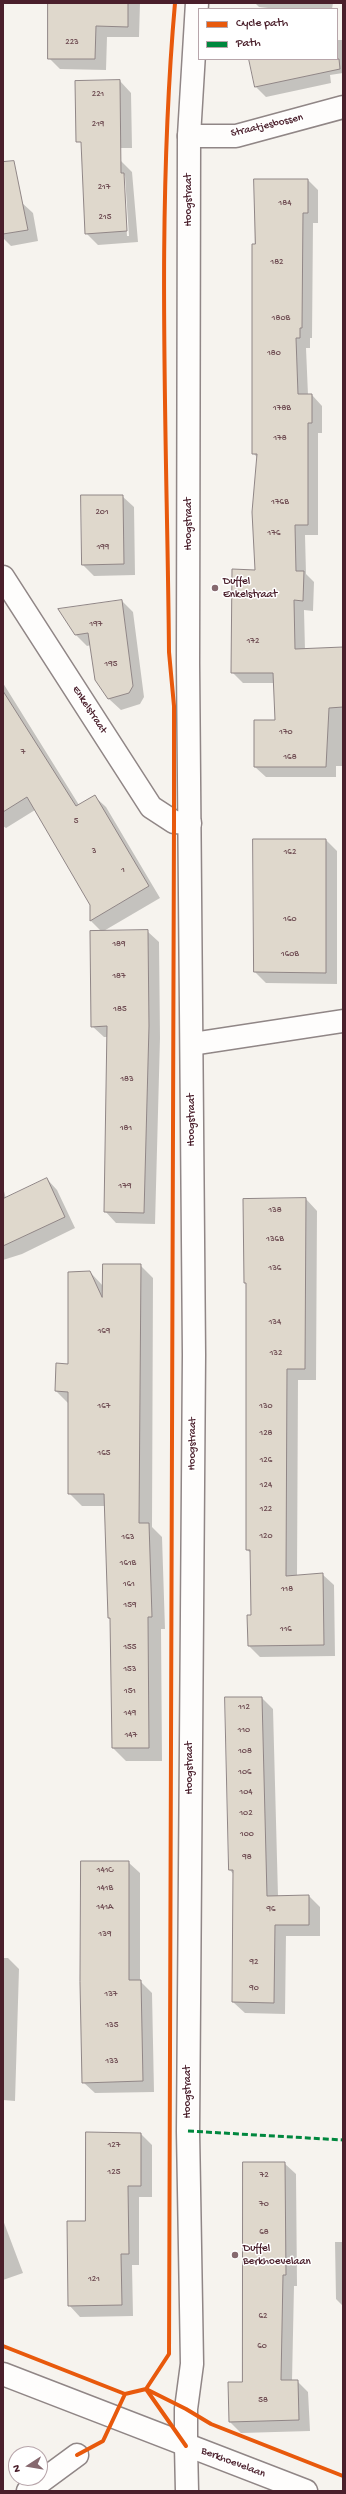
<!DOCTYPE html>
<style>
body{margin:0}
#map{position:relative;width:346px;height:2494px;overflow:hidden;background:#f6f3ee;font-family:"Gochi Hand",sans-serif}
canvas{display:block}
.frame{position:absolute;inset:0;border:4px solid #4a1f2b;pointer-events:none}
.legend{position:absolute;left:198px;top:8px;width:140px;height:52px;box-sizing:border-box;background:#fff;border:1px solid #b7a5aa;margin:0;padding:5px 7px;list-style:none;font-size:12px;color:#4a1f2b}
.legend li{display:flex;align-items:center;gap:8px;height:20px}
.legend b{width:20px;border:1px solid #b7a5aa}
.north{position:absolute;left:8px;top:2446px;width:40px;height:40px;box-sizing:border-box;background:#fff;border:1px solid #b7a5aa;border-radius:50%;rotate:258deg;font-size:11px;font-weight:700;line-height:16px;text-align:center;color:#4a1f2b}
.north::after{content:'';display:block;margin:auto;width:14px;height:18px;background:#86696f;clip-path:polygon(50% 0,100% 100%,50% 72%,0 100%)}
</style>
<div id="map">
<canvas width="346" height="2494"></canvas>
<div class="frame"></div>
<ul class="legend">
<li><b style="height:5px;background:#e8590c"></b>Cycle path</li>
<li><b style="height:5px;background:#00873e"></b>Path</li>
</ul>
<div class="north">N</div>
</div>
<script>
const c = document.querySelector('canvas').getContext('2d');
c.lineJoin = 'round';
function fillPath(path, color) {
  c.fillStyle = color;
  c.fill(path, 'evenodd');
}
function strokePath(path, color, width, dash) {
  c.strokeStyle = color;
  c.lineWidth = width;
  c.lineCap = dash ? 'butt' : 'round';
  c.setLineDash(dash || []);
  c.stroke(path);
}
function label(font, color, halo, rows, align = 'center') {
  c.font = font + ' "Gochi Hand",sans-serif';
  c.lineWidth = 3;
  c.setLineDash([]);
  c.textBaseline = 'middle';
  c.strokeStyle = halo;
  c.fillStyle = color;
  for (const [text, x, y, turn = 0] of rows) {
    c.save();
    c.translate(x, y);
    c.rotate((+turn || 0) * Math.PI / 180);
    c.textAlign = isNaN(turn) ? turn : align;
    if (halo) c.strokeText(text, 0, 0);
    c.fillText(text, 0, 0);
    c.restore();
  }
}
const shadow = new Path2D(`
 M49,3H140L139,37H107L106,70L60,69L49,58Z
 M255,3H333L332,9H277L259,7Z
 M337,40H343V73L330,75L331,83L266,97L256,87L250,59H337Z
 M120,81L131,93L132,148H88Z
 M121,161L132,172L138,242L98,245L86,233ZM123,174L125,176L129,236H127Z
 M255,180H308L318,190V223H313L312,338H310V348H306L308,395H312L322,406V433H318V535H305L306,574L314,582L313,611L304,610L305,650L343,648V766H336V777H266L255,767L276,721L274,683H243L232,672L256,571L257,457L254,454Z
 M21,202L33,213L38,241L11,246L3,238V205Z
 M122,496L134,507L135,575L94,576L83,565Z
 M122,601L133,612L144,697L140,704L121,710L109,699L96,679L91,645L87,646L75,634Z
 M3,683L79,805L94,796L106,807L160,898L102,932L147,931L159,942L160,1038L155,1224L116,1223L105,1211L108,1037H104L92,1026L102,932L91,921V904L35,810L6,828L3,826Z
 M254,840H326L337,851V984L266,983L255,972Z
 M47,1179L57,1190L75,1228L22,1254L3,1260V1187L6,1199Z
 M306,1199L317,1211L316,1380H298L297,1576L322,1574L334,1585L335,1656L260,1657L249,1646L252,1616L251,1553L247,1550V1338L244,1200Z
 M140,1265L153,1278L152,1527L162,1537L165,1629H161L162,1761H126L113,1748L111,1620L109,1618L105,1506H82L69,1493V1404L56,1391L69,1365L90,1272L103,1286Z
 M226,1698H262L273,1709L278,1896H309L320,1907V1936H286L285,2014L245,2013L233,2002L234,1875L230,1870Z
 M128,1862L140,1873V1981L152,1993L154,2092L95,2093L83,2082Z
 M3,1958H8L19,1969L15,2101L3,2100Z
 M141,2134L152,2145V2197H139V2265H132L133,2316L80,2317L69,2305L86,2222Z
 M284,2163L296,2174L297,2286H294L292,2381H297L308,2392L310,2431L241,2433L230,2422L229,2383H243Z
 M3,2220L23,2273L3,2280Z
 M335,2242H343V2306L336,2299Z`);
const building = new Path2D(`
 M48,3H128V27L96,26L95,59H48Z
 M249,59H339L340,69L255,87Z
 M120,80L121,173H124L127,231L85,234L81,142H76L75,81Z
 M14,161L28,230L3,234V162Z
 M254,179H308V213H303L302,328H300V338H296L298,394H312V423H308V525H295L296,571H304L303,601L294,600L295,649L343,647V707L329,708L326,767H254V720H275L273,673H231L232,569L255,570L252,512L257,454H252V244H255Z
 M81,495H123L124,564L82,565Z
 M122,600L133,686L129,693L108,699L95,680L88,633L75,635L58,609Z
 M3,691L76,806L95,795L149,886L90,921V905L27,797L3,812Z
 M253,839H326V973L254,972Z
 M148,930L149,1026L144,1213L104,1212L107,1026L91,1027L90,931Z
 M47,1178L65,1217L3,1246V1199Z
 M306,1198L305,1369H287L286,1576L323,1573L324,1645L248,1646L247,1615H251L250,1550H246V1283H244L243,1199Z
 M103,1264H141L139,1523H149L152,1617H148L149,1748H112L110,1618H108L104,1494H68V1392L55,1391L56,1363L68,1364V1272L90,1271L102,1297Z
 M225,1697H262L267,1896L309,1895V1925H275L274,2003L232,2002L233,1870H229Z
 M81,1861H129V1980H141L143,2081L82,2083L80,1982Z
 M86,2132L141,2133V2186H128L129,2254H121L122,2305L68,2306L67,2221H85Z
 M243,2162H285L286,2275H283L281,2380H298L299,2420L229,2422L228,2382H242Z`);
const minor = new Path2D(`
 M189,136H236L343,107
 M3,577L151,807L174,822L190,823
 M192,1044L343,1021
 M186,2446L187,2491
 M28,2491L77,2455`);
const tertiary = new Path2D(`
 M186,2446V2409L192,2364L188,2131L194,1355L188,663L189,136L197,3`);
const secondary = new Path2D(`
 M3,2374L306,2491`);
const quiet = new Path2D(`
 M188,2131L343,2140`);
const cycleway = new Path2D(`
 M175,3C156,218 167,436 169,652L174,706V822L169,2354L146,2389L186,2446
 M3,2346L125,2394L146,2389L186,2409L211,2424L343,2476
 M77,2455L103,2441L125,2394`);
const markers = [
 [215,588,4,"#86696f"],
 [235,2255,4,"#86696f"]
];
const numberNames = [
 ["223",72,43],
 ["221",98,95],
 ["219",98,125],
 ["217",104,188],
 ["184",285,204],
 ["215",105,218],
 ["182",277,263],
 ["180B",281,319],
 ["180",274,354],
 ["178B",282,409],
 ["178",280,439],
 ["176B",280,503],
 ["201",102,513],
 ["176",274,534],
 ["199",103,548],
 ["197",96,625],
 ["172",253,642],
 ["195",111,665],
 ["170",286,733],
 ["7",23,753],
 ["168",290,758],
 ["5",76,822],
 ["3",94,852],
 ["162",290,853],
 ["1",123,871],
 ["160",290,920],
 ["189",119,945],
 ["160B",290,955],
 ["187",119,977],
 ["185",120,1010],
 ["183",127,1080],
 ["181",126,1129],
 ["179",125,1187],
 ["138",275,1211],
 ["136B",275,1240],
 ["136",275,1269],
 ["134",275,1323],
 ["169",104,1332],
 ["132",276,1354],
 ["167",104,1407],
 ["130",266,1407],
 ["128",266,1434],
 ["165",104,1454],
 ["126",266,1461],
 ["124",266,1486],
 ["122",266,1510],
 ["120",266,1537],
 ["163",128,1538],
 ["161B",128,1564],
 ["161",129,1585],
 ["118",287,1590],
 ["159",130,1606],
 ["116",286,1630],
 ["155",130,1648],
 ["153",130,1670],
 ["151",130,1692],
 ["112",244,1708],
 ["149",130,1714],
 ["110",244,1731],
 ["147",131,1736],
 ["108",245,1752],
 ["106",245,1773],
 ["104",246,1793],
 ["102",246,1814],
 ["100",247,1835],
 ["98",247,1858],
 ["141C",105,1871],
 ["141B",105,1889],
 ["141A",105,1908],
 ["96",271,1910],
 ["139",105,1935],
 ["92",254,1963],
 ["90",254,1989],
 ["137",111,1995],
 ["135",112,2026],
 ["133",112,2062],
 ["127",114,2146],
 ["125",114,2173],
 ["72",264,2176],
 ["70",264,2205],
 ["68",264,2233],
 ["121",94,2280],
 ["62",263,2317],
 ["60",262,2347],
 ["58",263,2401]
];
const streetNames = [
 ["Straatjesbossen",267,126,-13],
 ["Hoogstraat",189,200,-90],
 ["Hoogstraat",189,524,-90],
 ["Enkelstraat",89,710,57],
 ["Hoogstraat",192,1120,-90],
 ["Hoogstraat",193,1444,-89],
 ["Hoogstraat",190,1768,-90],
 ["Hoogstraat",188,2092,-90],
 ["Berkhoevelaan",233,2463,21]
];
const poiNames = [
 ["Duffel",223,582],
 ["Enkelstraat",223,595],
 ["Duffel",243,2249],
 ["Berkhoevelaan",243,2262]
];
fillPath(shadow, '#0003');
fillPath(building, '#dfd8cc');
strokePath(building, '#908686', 1);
strokePath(minor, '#908686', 25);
strokePath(tertiary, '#908686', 25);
strokePath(secondary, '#908686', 25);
strokePath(minor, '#fefdfc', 22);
strokePath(tertiary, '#fefdfc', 22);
strokePath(secondary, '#fefdfc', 22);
strokePath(quiet, '#00873e', 3, [6, 3]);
strokePath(cycleway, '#e8590c', 4);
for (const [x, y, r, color] of markers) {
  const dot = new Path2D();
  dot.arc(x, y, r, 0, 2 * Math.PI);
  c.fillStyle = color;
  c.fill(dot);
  strokePath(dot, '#fff', 1.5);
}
label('9px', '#6f4d53', null, numberNames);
label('11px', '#4a1f2b', '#fff', streetNames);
label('11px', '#4a1f2b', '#fff', poiNames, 'left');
</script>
